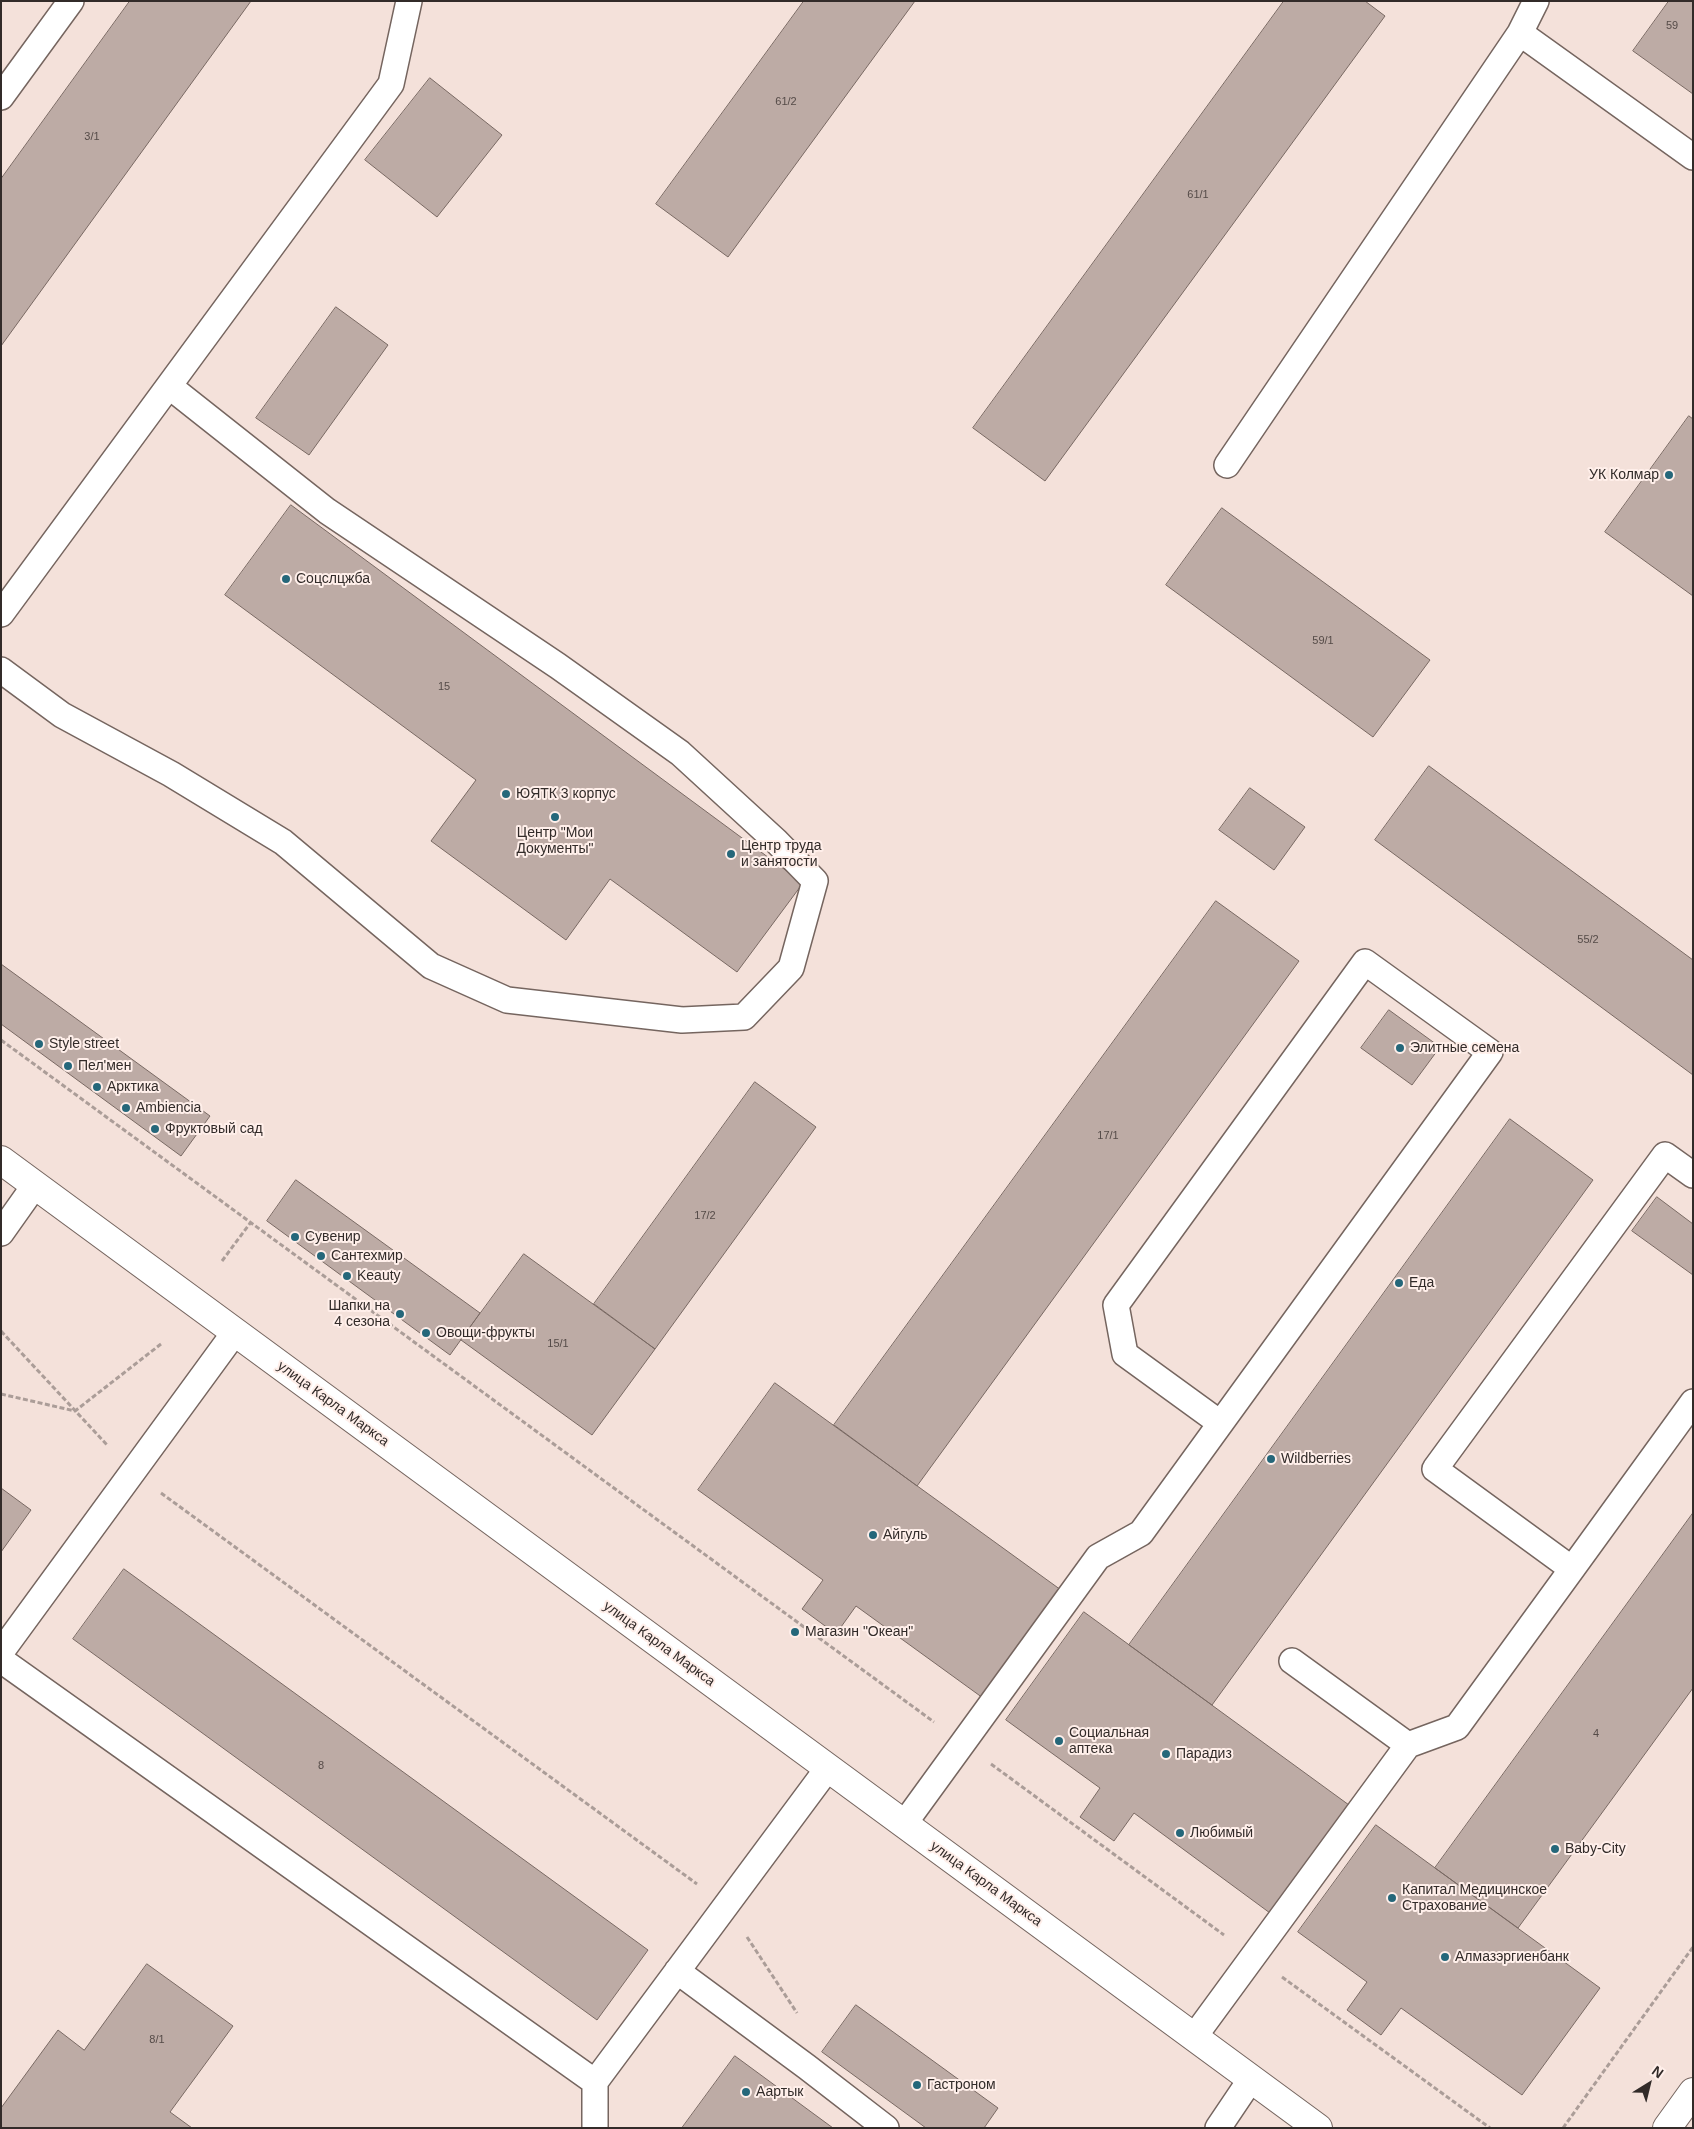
<!DOCTYPE html>
<meta charset="utf-8">
<style>
body{margin:0}
#map{position:relative;width:1694px;height:2129px;overflow:hidden;background:#f4e1da;font-family:Arial,sans-serif}
canvas{display:block}
.frame{position:absolute;inset:0;border:2px solid #322b29;pointer-events:none}
.north{position:absolute;left:1624px;top:2059px;width:50px;height:50px;-webkit-text-stroke:4px #ffefea;paint-order:stroke;rotate:36deg;font-size:14px;font-weight:700;line-height:20px;text-align:center;color:#322b29}
.north::after{content:'';display:block;margin:auto;width:18px;height:22px;background:#322b29;clip-path:polygon(50% 0,100% 100%,50% 72%,0 100%)}
</style>
<div id="map">
<canvas width="1694" height="2129"></canvas>
<div class="frame"></div>
<div class="north">N</div>
</div>
<script>
const c = document.querySelector('canvas').getContext('2d');
c.lineJoin = 'round';
function fillPath(path, color) {
  c.fillStyle = color;
  c.fill(path, 'evenodd');
}
function strokePath(path, color, width, dash) {
  c.strokeStyle = color;
  c.lineWidth = width;
  c.lineCap = dash ? 'butt' : 'round';
  c.setLineDash(dash || []);
  c.stroke(path);
}
function label(font, color, halo, rows, align = 'center') {
  c.font = font + ' Arial,sans-serif';
  c.lineWidth = 4;
  c.setLineDash([]);
  c.textBaseline = 'middle';
  c.strokeStyle = halo;
  c.fillStyle = color;
  for (const [text, x, y, turn = 0] of rows) {
    c.save();
    c.translate(x, y);
    c.rotate((+turn || 0) * Math.PI / 180);
    c.textAlign = isNaN(turn) ? turn : align;
    if (halo) c.strokeText(text, 0, 0);
    c.fillText(text, 0, 0);
    c.restore();
  }
}
const building = new Path2D(`
 M130,1H251L1,346V179Z
 M804,1H915L728,257L656,204Z
 M1284,1H1365L1385,16L1045,481L973,428Z
 M1669,1H1693V94L1633,51Z
 M430,78L502,135L437,217L365,160Z
 M336,307L388,345L309,455L256,418Z
 M1689,416L1693,419V596L1605,532Z
 M291,505L803,883L737,972L610,879L566,940L431,841L476,780L225,595Z
 M1222,508L1430,660L1373,737L1166,585Z
 M1429,766L1693,960V1075L1375,840Z
 M1250,788L1305,827L1274,870L1219,830Z
 M1216,901L1299,961L917,1486L834,1425Z
 M1,964L210,1116L181,1156L1,1024Z
 M1389,1010L1440,1047L1412,1085L1361,1048Z
 M755,1082L816,1127L655,1349L594,1304Z
 M1510,1119L1593,1180L1212,1705L1129,1645Z
 M296,1180L480,1313L450,1355L267,1221Z
 M1657,1197L1693,1224V1275L1632,1231Z
 M524,1254L655,1349L592,1435L461,1340Z
 M775,1383L1061,1590L983,1698L856,1606L836,1634L802,1609L823,1580L698,1490Z
 M1,1488L31,1510L1,1552Z
 M1693,1513V1688L1518,1928L1435,1868Z
 M124,1569L648,1950L597,2020L73,1639Z
 M1084,1612L1349,1805L1270,1913L1134,1813L1114,1841L1080,1817L1100,1788L1006,1720Z
 M1376,1825L1600,1988L1522,2095L1401,2008L1381,2035L1347,2010L1367,1982L1298,1932Z
 M147,1964L233,2026L170,2112L192,2128H1V2108L58,2030L84,2050Z
 M856,2005L998,2108L984,2128H926L822,2052Z
 M735,2056L833,2128H682Z`);
const path = new Path2D(`
 M1,1040L934,1722
 M222,1261L251,1222
 M1,1331L108,1446
 M1,1394L75,1411L161,1344
 M161,1493L697,1884
 M991,1764L1224,1935
 M747,1937L797,2013
 M1282,1977L1490,2128
 M1563,2128L1693,1947`);
const service = new Path2D(`
 M1520,33L1693,157
 M1,97L71,1
 M1227,465L1520,33L1536,1
 M1,614L391,84L409,1
 M1,670L62,715L171,774L283,842L431,966L507,1000L682,1020L744,1017L791,968L815,881L776,841L680,753L558,666L327,511L169,386
 M1,1233L35,1185
 M1572,1569L1693,1402
 M1,1652L235,1332
 M1,1660L595,2082L828,1768
 M1292,1661L1408,1745
 M904,1824L1098,1557L1141,1533L1490,1052L1365,962L1116,1305L1125,1354L1220,1423
 M677,1971L807,2067L886,2128
 M1194,2037L1408,1745L1457,1727L1572,1569L1435,1469L1665,1155L1693,1175
 M595,2082V2128
 M1218,2128L1251,2079`);
const minor = new Path2D(`
 M1,1160L1318,2128`);
const tertiary = new Path2D(`
 M1667,2128L1693,2092`);
const markers = [
 [1669,475,5,"#25677a"],
 [286,579,5,"#25677a"],
 [506,794,5,"#25677a"],
 [555,817,5,"#25677a"],
 [731,854,5,"#25677a"],
 [39,1044,5,"#25677a"],
 [1400,1048,5,"#25677a"],
 [68,1066,5,"#25677a"],
 [97,1087,5,"#25677a"],
 [126,1108,5,"#25677a"],
 [155,1129,5,"#25677a"],
 [295,1237,5,"#25677a"],
 [321,1256,5,"#25677a"],
 [347,1276,5,"#25677a"],
 [1399,1283,5,"#25677a"],
 [400,1314,5,"#25677a"],
 [426,1333,5,"#25677a"],
 [1271,1459,5,"#25677a"],
 [873,1535,5,"#25677a"],
 [795,1632,5,"#25677a"],
 [1059,1741,5,"#25677a"],
 [1166,1754,5,"#25677a"],
 [1180,1833,5,"#25677a"],
 [1555,1849,5,"#25677a"],
 [1392,1898,5,"#25677a"],
 [1445,1957,5,"#25677a"],
 [917,2085,5,"#25677a"],
 [746,2092,5,"#25677a"]
];
const numberNames = [
 ["59",1672,26],
 ["61/2",786,102],
 ["3/1",92,137],
 ["61/1",1198,195],
 ["59/1",1323,641],
 ["15",444,687],
 ["55/2",1588,940],
 ["17/1",1108,1136],
 ["17/2",705,1216],
 ["15/1",558,1344],
 ["4",1596,1734],
 ["8",321,1766],
 ["8/1",157,2040]
];
const poiNames = [
 ["УК Колмар",1659,475,"right"],
 ["Соцслцжба",296,579],
 ["ЮЯТК 3 корпус",516,794],
 ["Центр \"Мои",555,833,"center"],
 ["Документы\"",555,849,"center"],
 ["Центр труда",741,846],
 ["и занятости",741,862],
 ["Style street",49,1044],
 ["Элитные семена",1410,1048],
 ["Пел'мен",78,1066],
 ["Арктика",107,1087],
 ["Ambiencia",136,1108],
 ["Фруктовый сад",165,1129],
 ["Сувенир",305,1237],
 ["Сантехмир",331,1256],
 ["Keauty",357,1276],
 ["Еда",1409,1283],
 ["Шапки на",390,1306,"right"],
 ["4 сезона",390,1322,"right"],
 ["Овощи-фрукты",436,1333],
 ["Wildberries",1281,1459],
 ["Айгуль",883,1535],
 ["Магазин \"Океан\"",805,1632],
 ["Социальная",1069,1733],
 ["аптека",1069,1749],
 ["Парадиз",1176,1754],
 ["Любимый",1190,1833],
 ["Baby-City",1565,1849],
 ["Капитал Медицинское",1402,1890],
 ["Страхование",1402,1906],
 ["Алмазэргиенбанк",1455,1957],
 ["Гастроном",927,2085],
 ["Аартык",756,2092]
];
const streetNames = [
 ["улица Карла Маркса",333,1404,36],
 ["улица Карла Маркса",659,1644,36],
 ["улица Карла Маркса",986,1884,36]
];
fillPath(building, '#bdaba5');
strokePath(building, '#796963', 1);
strokePath(service, '#75655f', 28);
strokePath(minor, '#75655f', 30);
strokePath(tertiary, '#75655f', 30);
strokePath(path, '#ab9d98', 3, [5, 2.5]);
strokePath(service, '#fff', 25);
strokePath(minor, '#fff', 28);
strokePath(tertiary, '#fff', 28);
for (const [x, y, r, color] of markers) {
  const dot = new Path2D();
  dot.arc(x, y, r, 0, 2 * Math.PI);
  c.fillStyle = color;
  c.fill(dot);
  strokePath(dot, '#ffefea', 2);
}
label('11px', '#554b48', null, numberNames);
label('14px', '#322b29', '#ffefea', poiNames, 'left');
label('14px', '#322b29', '#ffefea', streetNames);
</script>
